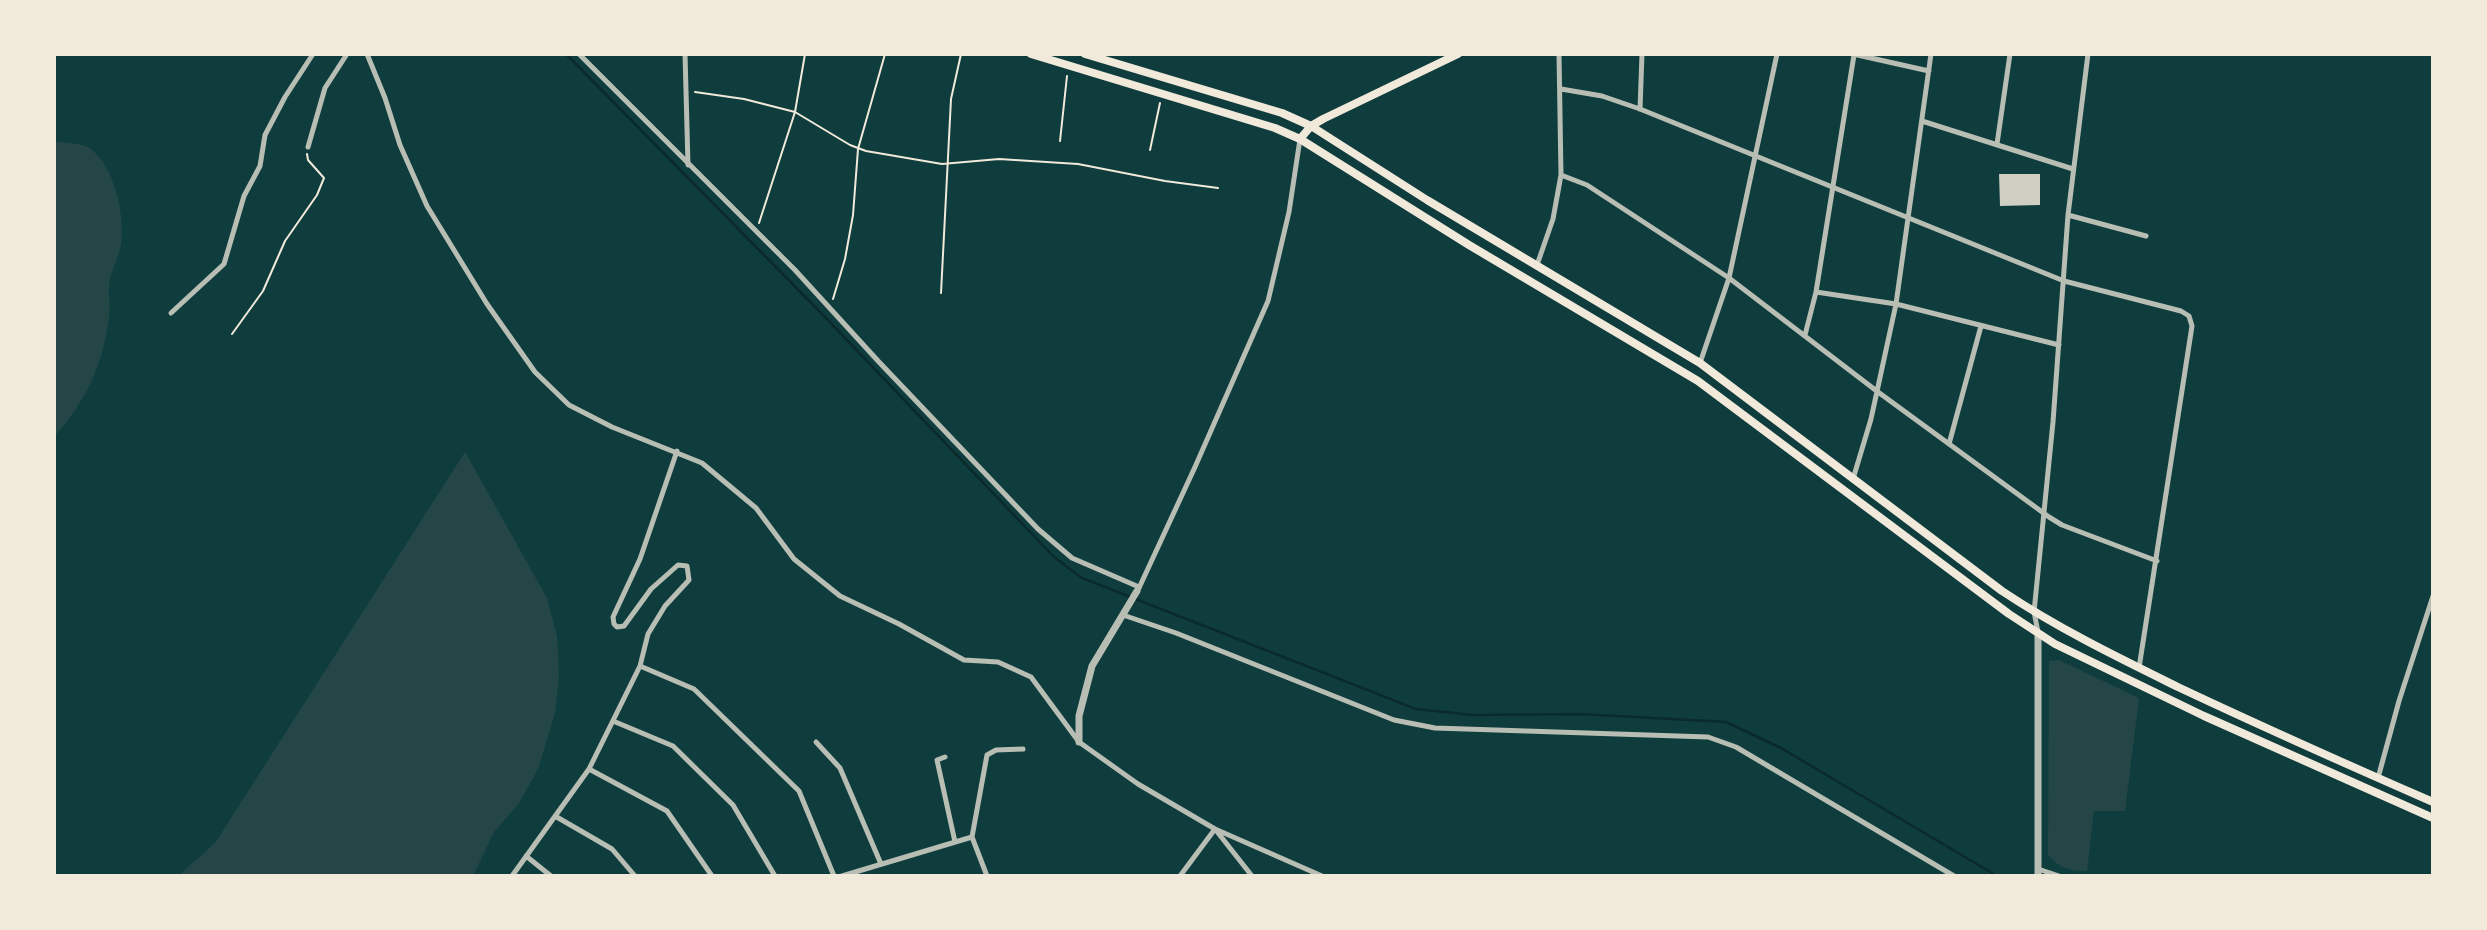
<!DOCTYPE html>
<style>
body{margin:0}
#map{position:relative;width:2487px;height:930px;overflow:hidden;background:#0f3d3e;font-family:Signika,sans-serif}
canvas{display:block}
.frame{position:absolute;inset:0;border:56px solid #f1e9da;pointer-events:none}
</style>
<div id="map">
<canvas width="2487" height="930"></canvas>
<div class="frame"></div>
</div>
<script>
const c = document.querySelector('canvas').getContext('2d');
c.lineJoin = 'round';
function fillPath(path, color) {
  c.fillStyle = color;
  c.fill(path, 'evenodd');
}
function strokePath(path, color, width, dash) {
  c.strokeStyle = color;
  c.lineWidth = width;
  c.lineCap = dash ? 'butt' : 'round';
  c.setLineDash(dash || []);
  c.stroke(path);
}
const green = new Path2D(`
 M54,141C65,143 82,143 91,149C115,168 125,215 121,244C119,256 113,267 110,279C107,291 111,305 109,317C104,363 85,403 54,437Z
 M465,452L547,598L557,636L559,675L555,713L538,769L519,803L494,832L473,876H178L215,843Z
 M2059,660L2139,698L2125,811H2094L2087,871C2070,871 2059,868 2048,855L2049,661Z`);
const stream = new Path2D(`
 M566,54L825,317L1054,557L1082,578L1416,709L1473,715L1581,714L1726,722L1781,748L1997,876`);
const building = new Path2D(`
 M1999,174H2040V205L2000,206Z`);
const path = new Path2D(`
 M695,92L744,99L795,112L850,145L866,151L942,164L999,159L1078,164L1165,181L1218,188
 M1060,141L1067,76
 M1150,150L1160,103
 M759,223L795,112L805,54
 M941,293L951,99L961,54
 M833,299L845,259L853,215L858,149L885,54
 M232,334L263,291L285,241L317,195L324,178L308,160L307,154`);
const minor = new Path2D(`
 M367,54L385,98L400,145L427,206L487,304L535,372L569,405L612,427L702,463L756,508L794,559L840,596L899,624L964,660L998,662L1031,677L1079,742L1138,784L1215,829L1322,876
 M579,54L795,270L879,362L1038,529L1072,558L1139,587
 M685,54L688,165
 M1853,54L1929,71
 M1561,89L1602,96L1640,109L2064,281L2181,311L2189,316L2192,326L2139,668
 M1640,109L1642,54
 M1922,121L2073,169
 M1997,144L2010,54
 M308,147L325,88L347,54
 M1561,175L1587,185L1729,278L1878,392L2049,517L2062,525L2157,561
 M2068,215L2146,236
 M1537,265L1553,219L1561,175L1559,54
 M1816,292L1896,304L2059,345
 M171,313L224,264L244,196L260,166L265,135L285,97L313,54
 M1805,335L1816,292L1854,55
 M1700,363L1729,278L1777,54
 M1949,444L1981,326
 M1853,479L1871,419L1896,304L1931,54
 M1139,588L1195,467L1268,301L1289,212L1300,139
 M1123,615L1176,633L1394,720L1435,728L1708,737L1736,747L1954,876
 M2038,632L2034,612L2053,422L2068,215L2088,54
 M640,666L694,689L799,791L834,876
 M613,721L673,746L733,805L775,876
 M816,742L840,768L881,864
 M945,757L937,760L955,842
 M589,769L667,811L712,876
 M2378,778L2399,701L2433,596
 M555,816L612,849L635,876
 M972,837L987,755L996,750L1023,749
 M526,856L551,876
 M2038,869L2059,876
 M512,876L589,769L640,666L648,634L665,606L689,580L687,566L678,565L651,589L624,626L617,627L614,624L613,617L640,559L677,451
 M842,876L972,837L987,876
 M1180,876L1215,829L1252,876`);
const tertiary = new Path2D(`
 M1079,742V716L1092,666L1137,591
 M2038,876V634`);
const secondary = new Path2D(`
 M1031,54L1275,128L1300,139L1469,245L1698,381L2009,614L2055,644L2204,716L2433,818
 M1085,54L1282,113L1311,126L1427,200L1700,363L2002,591C2059,629 2119,658 2180,688C2263,727 2348,765 2433,802
 M1300,139L1311,126L1323,119L1458,54`);
fillPath(green, '#244646');
strokePath(stream, '#0a2a2b', 2.5);
fillPath(building, '#cfcfc3');
strokePath(path, '#f1e9da', 2);
strokePath(minor, '#b8beb3', 5);
strokePath(tertiary, '#b8beb3', 7);
strokePath(secondary, '#f1e9da', 8);
</script>
